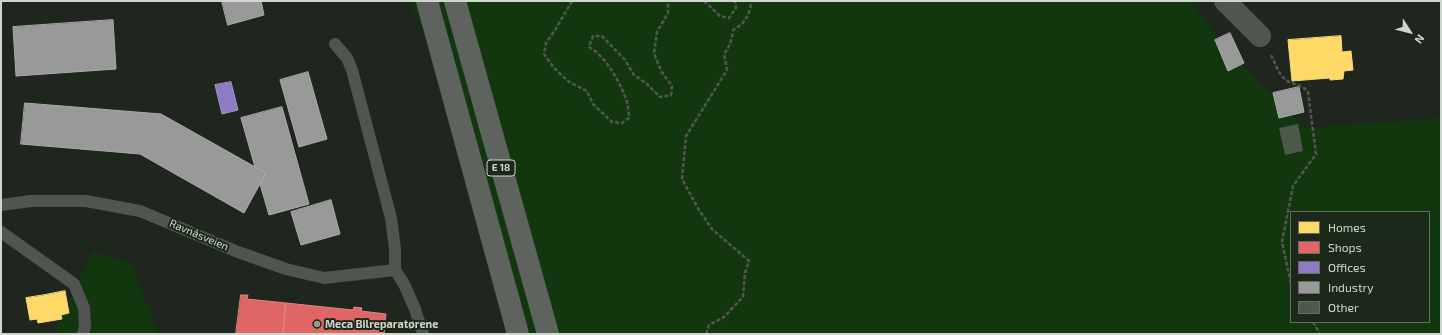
<!DOCTYPE html>
<meta charset="utf-8">
<style>
body{margin:0}
#map{position:relative;width:1442px;height:335px;overflow:hidden;background:#1f261e;font-family:"Exo 2",sans-serif}
canvas{display:block}
.frame{position:absolute;inset:0;border:2px solid #ced7cd;pointer-events:none}
.legend{position:absolute;left:1290px;top:211px;width:140px;height:112px;box-sizing:border-box;background:#1c291a;border:1px solid #636f62;margin:0;padding:5px 7px;list-style:none;font-size:12px;color:#ced7cd}
.legend li{display:flex;align-items:center;gap:8px;height:20px}
.legend b{width:20px;border:1px solid #636f62}
.north{position:absolute;left:1390px;top:12px;width:40px;height:40px;-webkit-text-stroke:3px #1c291a;paint-order:stroke;rotate:126deg;font-size:11px;font-weight:700;line-height:16px;text-align:center;color:#ced7cd}
.north::after{content:'';display:block;margin:auto;width:14px;height:18px;background:#ced7cd;clip-path:polygon(50% 0,100% 100%,50% 72%,0 100%)}
</style>
<div id="map">
<canvas width="1442" height="335"></canvas>
<div class="frame"></div>
<ul class="legend">
<li><b style="height:11px;background:#ffd966"></b>Homes</li>
<li><b style="height:11px;background:#e06666"></b>Shops</li>
<li><b style="height:11px;background:#8e7cc3"></b>Offices</li>
<li><b style="height:11px;background:#999"></b>Industry</li>
<li><b style="height:11px;background:#4d594c"></b>Other</li>
</ul>
<div class="north">N</div>
</div>
<script>
const c = document.querySelector('canvas').getContext('2d');
c.lineJoin = 'round';
function fillPath(path, color) {
  c.fillStyle = color;
  c.fill(path, 'evenodd');
}
function strokePath(path, color, width, dash) {
  c.strokeStyle = color;
  c.lineWidth = width;
  c.lineCap = dash ? 'butt' : 'round';
  c.setLineDash(dash || []);
  c.stroke(path);
}
function label(font, color, halo, rows, align = 'center') {
  c.font = font + ' "Exo 2",sans-serif';
  c.lineWidth = 4;
  c.setLineDash([]);
  c.textBaseline = 'middle';
  c.strokeStyle = halo;
  c.fillStyle = color;
  for (const [text, x, y, turn = 0] of rows) {
    c.save();
    c.translate(x, y);
    c.rotate((+turn || 0) * Math.PI / 180);
    c.textAlign = isNaN(turn) ? turn : align;
    if (halo) c.strokeText(text, 0, 0);
    c.fillText(text, 0, 0);
    c.restore();
  }
}
const green = new Path2D(`
 M409,1H1191L1228,52L1305,128L1441,118V334H526L429,43ZM1291,212H1429V322H1291Z
 M92,251L131,264L158,334H56L59,325Z`);
const homes = new Path2D(`
 M1341,36L1342,52L1351,51L1353,70L1344,71L1343,79L1330,80V78L1292,81L1288,40Z
 M65,291L69,313L61,315L62,319L50,321L45,295Z
 M45,295L50,321L38,323L37,319L30,320L26,298Z`);
const shops = new Path2D(`
 M241,295H248L247,299L286,303L283,334H236Z
 M286,303L353,310L354,307L362,308L361,311L386,314L384,334H283Z`);
const offices = new Path2D(`
 M231,82L238,110L222,114L215,85Z`);
const industry = new Path2D(`
 M222,1H261L264,15L228,25Z
 M113,20L116,69L16,76L13,27Z
 M1230,33L1244,63L1228,71L1215,40Z
 M308,72L327,139L299,147L280,80Z
 M1299,87L1304,112L1279,118L1273,93Z
 M25,103L161,114L266,173L244,213L140,154L21,144Z
 M282,107L309,204L269,215L260,184L266,173L255,167L241,118Z
 M331,200L340,234L301,245L291,212Z`);
const building = new Path2D(`
 M1298,124L1303,151L1285,155L1279,128Z`);
const path = new Path2D(`
 M572,1L555,30L546,43L544,54L554,68L569,82L587,91L593,104L612,122L622,123L629,118C629,113 628,107 627,102C621,84 606,56 589,47L593,36H602L625,60L634,75L647,84L660,97L671,95L672,86L661,71L654,53L657,32L668,13V1
 M704,1L720,16L729,18L736,8L735,1
 M1271,55C1275,63 1279,75 1286,80C1294,86 1301,83 1308,92L1316,154L1293,186L1282,242L1291,284
 M1313,322L1320,334
 M706,334L709,325L724,317L743,297L745,273L749,261L712,229L699,210L682,179L686,136L727,70L724,54C730,46 732,40 733,30C747,22 748,16 752,1`);
const lane = new Path2D(`
 M335,44L347,58L352,70L391,218L395,249V270L404,284L415,309L423,334
 M1,205L31,201H86L140,211L238,252L286,269L324,278L395,270
 M1,232L74,284L84,308L85,327L83,334`);
const street = new Path2D(`
 M1225,1L1260,36`);
const highway = new Path2D(`
 M427,1L518,334
 M455,1L548,334`);
const markers = [
 [317,324,4,"#919990"]
];
const shields = [
 [501,168,28]
];
const shieldNames = [
 ["E 18",501,168]
];
const streetNames = [
 ["Ravnåsveien",199,235,23]
];
const poiNames = [
 ["Meca Bilreparatørene",325,324]
];
fillPath(green, '#12370e');
fillPath(homes, '#ffd966');
strokePath(homes, '#f0d885', 1);
fillPath(shops, '#e06666');
strokePath(shops, '#db8885', 1);
fillPath(offices, '#8e7cc3');
strokePath(offices, '#a197c6', 1);
fillPath(industry, '#999');
strokePath(industry, '#a9aca9', 1);
fillPath(building, '#4d594c');
strokePath(path, '#535653', 2.5, [4, 2]);
strokePath(lane, '#515451', 12);
strokePath(street, '#515451', 22);
strokePath(highway, '#5f635e', 22);
for (const [x, y, r, color] of markers) {
  const dot = new Path2D();
  dot.arc(x, y, r, 0, 2 * Math.PI);
  c.fillStyle = color;
  c.fill(dot);
  strokePath(dot, '#1c291a', 1.5);
}
for (const [x, y, w] of shields) {
  const box = new Path2D();
  box.roundRect(x - w / 2, y - 8, w, 16, 3);
  c.fillStyle = '#1c291a';
  c.fill(box);
  strokePath(box, '#ced7cd', 1);
}
label('bold 10px', '#ced7cd', null, shieldNames);
label('11px', '#ced7cd', '#1c291a', streetNames);
label('bold 11px', '#ced7cd', '#1c291a', poiNames, 'left');
</script>
